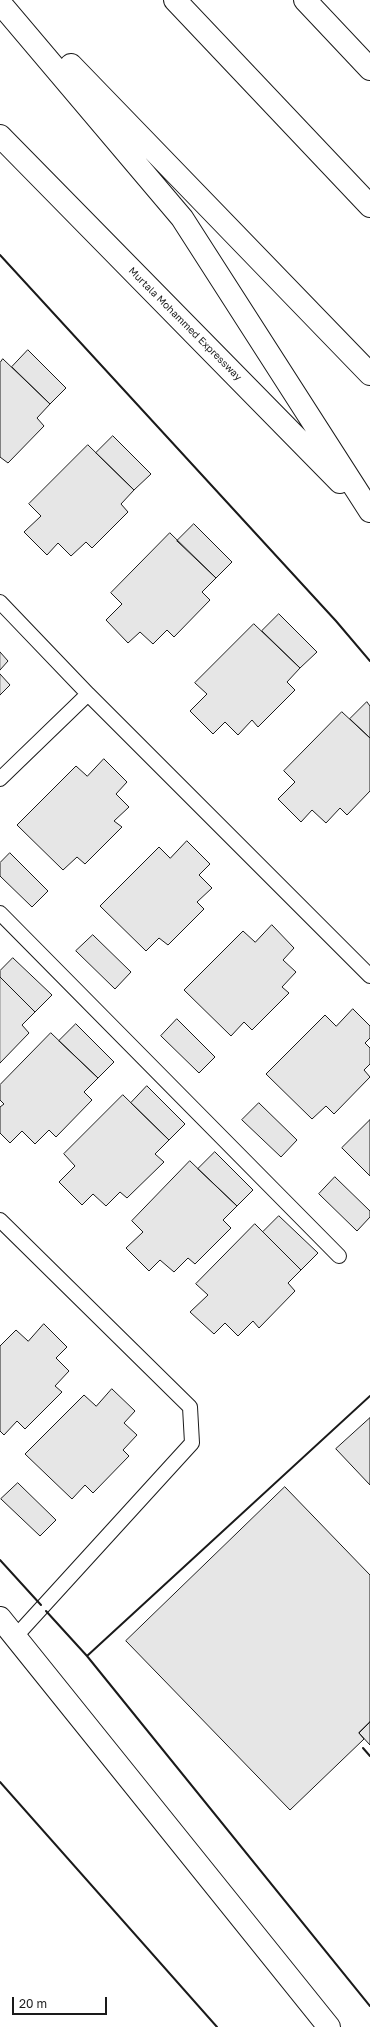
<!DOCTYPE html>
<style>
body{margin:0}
#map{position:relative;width:370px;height:2027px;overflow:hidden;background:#fff;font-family:"Golos Text",sans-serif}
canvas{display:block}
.scale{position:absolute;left:12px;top:1997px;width:95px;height:18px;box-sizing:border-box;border:2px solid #1a1a1a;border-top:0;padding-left:5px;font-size:12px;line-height:14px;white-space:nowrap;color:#1a1a1a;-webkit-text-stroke:3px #fff;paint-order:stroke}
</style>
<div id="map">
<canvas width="370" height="2027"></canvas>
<div class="scale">20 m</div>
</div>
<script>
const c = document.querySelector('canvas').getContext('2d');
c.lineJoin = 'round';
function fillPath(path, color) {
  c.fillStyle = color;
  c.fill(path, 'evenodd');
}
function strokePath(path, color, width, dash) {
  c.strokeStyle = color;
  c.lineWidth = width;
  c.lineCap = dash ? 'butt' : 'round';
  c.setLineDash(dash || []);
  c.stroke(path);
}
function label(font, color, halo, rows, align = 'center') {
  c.font = font + ' "Golos Text",sans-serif';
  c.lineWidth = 3;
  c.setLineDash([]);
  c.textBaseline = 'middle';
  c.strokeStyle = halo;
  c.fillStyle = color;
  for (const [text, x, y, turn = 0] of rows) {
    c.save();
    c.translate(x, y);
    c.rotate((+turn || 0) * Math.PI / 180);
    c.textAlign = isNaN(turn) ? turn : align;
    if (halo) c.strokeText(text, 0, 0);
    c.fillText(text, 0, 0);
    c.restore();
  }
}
const building = new Path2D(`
 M28,350L66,388L50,404L12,367Z
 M3,359L50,404L37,418L44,426L8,463L0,457V363Z
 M113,436L151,474L134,490L96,453Z
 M88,445L134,490L121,504L128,512L92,548L86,542L71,556L58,543L47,555L24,532L41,516L29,504Z
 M194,524L232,562L216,578L177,541Z
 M170,533L216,578L202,592L210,600L174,637L167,630L153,644L140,632L128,643L106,620L122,604L111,593Z
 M279,614L317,652L300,668L262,631Z
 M254,624L300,668L287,682L295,690L258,727L252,720L238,735L225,722L213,734L190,711L207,694L195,683Z
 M0,652L8,661L0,670Z
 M0,674L10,685L0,695Z
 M367,702L370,706V738L350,719Z
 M342,712L370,738V791L347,815L340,808L326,823L312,810L301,822L278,799L295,782L284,771Z
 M104,759L127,782L116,794L129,807L114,821L122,827L85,864L77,857L63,870L17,825L76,766L87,776Z
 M187,841L210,864L199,875L212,888L197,902L204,909L168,945L159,938L146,951L100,906L159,847L170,858Z
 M10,853L48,891L32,907L0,876V863Z
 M272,925L294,948L283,960L296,972L282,987L289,993L252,1030L244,1022L231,1036L184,990L243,931L255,942Z
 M93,935L131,972L115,989L76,951Z
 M13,958L52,995L35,1012L0,977V971Z
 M0,977L35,1012L22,1025L29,1033L0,1063Z
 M353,1009L370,1026V1038L365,1043L370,1048V1064L364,1070L370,1077L334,1114L326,1106L312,1119L266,1074L325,1015L336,1026Z
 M177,1019L215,1057L199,1073L161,1036Z
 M76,1024L114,1062L98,1078L59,1041Z
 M51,1033L98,1078L84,1092L92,1100L56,1137L49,1130L35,1144L22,1131L10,1143L0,1133V1107L4,1104L0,1100V1085Z
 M147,1086L185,1124L169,1140L131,1103Z
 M123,1095L169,1140L155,1154L164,1162L127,1198L120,1192L106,1206L93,1194L82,1205L59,1182L75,1166L64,1154Z
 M259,1103L297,1140L281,1157L242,1120Z
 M370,1120V1176L342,1148Z
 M215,1152L253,1190L237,1206L198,1169Z
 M190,1161L237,1206L223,1220L231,1228L195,1264L188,1258L174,1272L160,1260L149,1271L126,1248L143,1232L132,1221Z
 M335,1177L370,1211V1217L357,1231L319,1194Z
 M279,1216L318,1253L301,1270L263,1232Z
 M255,1224L301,1270L288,1283L295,1291L259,1328L253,1321L238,1336L225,1323L214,1334L190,1312L208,1295L196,1284Z
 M44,1324L67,1347L56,1358L69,1371L55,1386L62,1392L25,1429L17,1421L4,1435L0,1431V1346L16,1330L28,1341Z
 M112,1389L135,1411L124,1423L137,1435L123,1450L129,1456L93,1493L85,1485L72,1499L25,1454L84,1395L96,1406Z
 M370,1418V1485L336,1449Z
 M18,1483L56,1520L40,1536L1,1499Z
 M285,1487L370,1575V1722L359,1733L364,1739L290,1810L126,1641Z
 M370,1722V1745L359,1733Z`);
const lane = new Path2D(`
 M0,602L88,694L370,976
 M0,779L88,694
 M0,913L339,1256
 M0,1220L190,1407L192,1443L16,1636`);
const street = new Path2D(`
 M0,1618L329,2027`);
const highway = new Path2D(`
 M175,0L370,206
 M305,0L370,69
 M0,3L182,218L370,511
 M71,65L370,374
 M0,136L340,482`);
const wall = new Path2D(`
 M0,255L336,621L370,661
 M0,1560L41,1605
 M46,1611L87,1656L370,1396
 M87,1656L370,2006
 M363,1748L370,1756
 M0,1782L217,2027`);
const streetNames = [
 ["Murtala Mohammed Expressway",185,324,45]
];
fillPath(building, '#e6e6e6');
strokePath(building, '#1a1a1a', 1);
strokePath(lane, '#1a1a1a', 16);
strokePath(street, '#1a1a1a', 24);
strokePath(highway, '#1a1a1a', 24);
strokePath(lane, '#fff', 14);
strokePath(street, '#fff', 22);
strokePath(highway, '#fff', 22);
strokePath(wall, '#1a1a1a', 2);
label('10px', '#1a1a1a', '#fff', streetNames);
</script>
